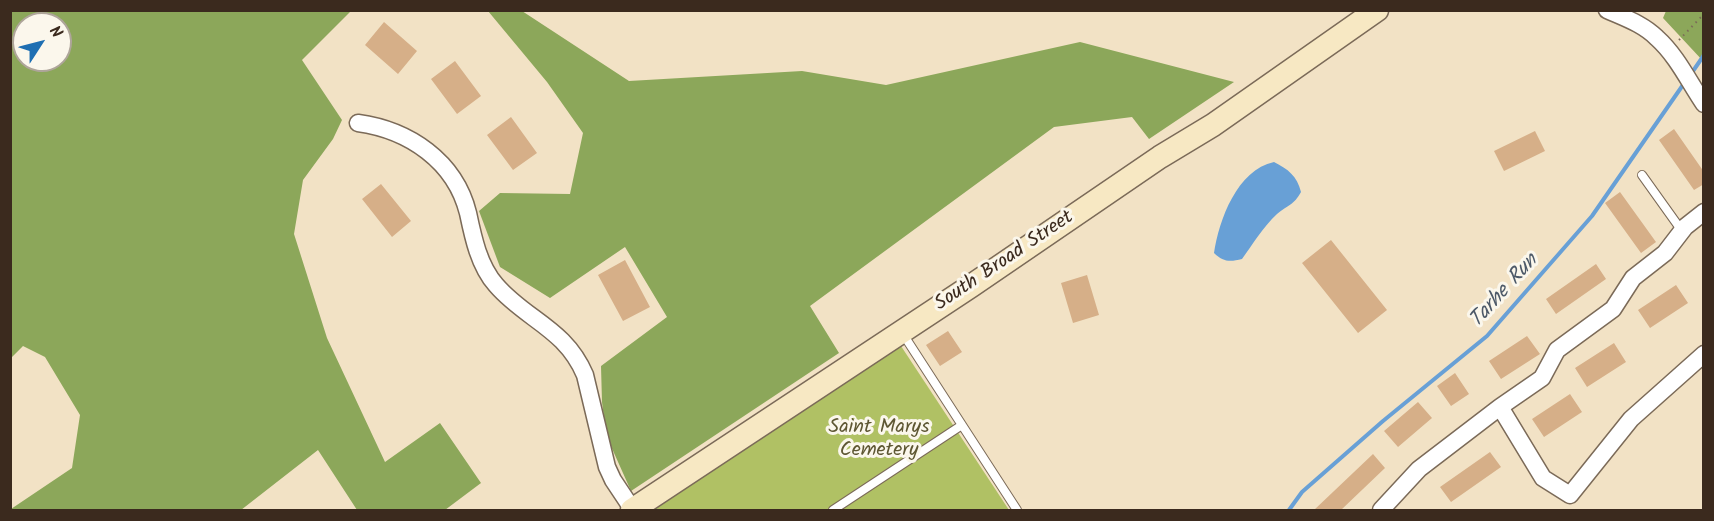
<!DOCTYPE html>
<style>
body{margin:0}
#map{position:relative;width:1714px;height:521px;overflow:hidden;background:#f2e2c5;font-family:Kalam,sans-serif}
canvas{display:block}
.frame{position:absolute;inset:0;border:12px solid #3b2a1e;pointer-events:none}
.north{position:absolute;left:12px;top:12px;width:60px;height:60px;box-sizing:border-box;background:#fbf7ec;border:2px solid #aea59a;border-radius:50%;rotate:54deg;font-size:16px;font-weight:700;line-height:24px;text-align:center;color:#3b2a1e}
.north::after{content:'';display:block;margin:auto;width:21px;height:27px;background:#1f6fb2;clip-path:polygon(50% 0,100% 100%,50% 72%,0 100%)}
</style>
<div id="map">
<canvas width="1714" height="521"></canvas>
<div class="frame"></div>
<div class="north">N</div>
</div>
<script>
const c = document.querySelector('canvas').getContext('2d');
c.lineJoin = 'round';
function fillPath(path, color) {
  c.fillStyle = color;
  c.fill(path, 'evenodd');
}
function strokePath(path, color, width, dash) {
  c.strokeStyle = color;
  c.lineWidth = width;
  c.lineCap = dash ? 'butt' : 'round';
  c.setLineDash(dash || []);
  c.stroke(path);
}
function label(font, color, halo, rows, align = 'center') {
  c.font = font + ' Kalam,sans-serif';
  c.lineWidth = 6;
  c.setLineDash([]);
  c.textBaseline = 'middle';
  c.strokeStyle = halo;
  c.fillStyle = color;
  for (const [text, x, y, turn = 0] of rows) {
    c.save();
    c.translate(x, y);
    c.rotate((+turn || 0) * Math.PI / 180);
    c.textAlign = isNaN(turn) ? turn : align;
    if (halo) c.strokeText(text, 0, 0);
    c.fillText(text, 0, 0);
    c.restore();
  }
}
const green = new Path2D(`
 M899,343L1009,510H648Z`);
const forest = new Path2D(`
 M11,10L351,11L302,60L342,120L333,139L303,180L294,234L327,338L385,462L440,423L481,483L445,510H357L318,450L241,510H11V509L72,468L80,415L45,357L23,346L11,358ZM24,24H60V60H24Z
 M488,11H522L629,81L802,71L886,85L1080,42L1234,82L1149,139L1132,117L1054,127L810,306L839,353L631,491L606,435L602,402L601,366L667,317L625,247L550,298L500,267L479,211L500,193L570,194L583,133L547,82Z
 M1666,11H1703V61L1663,18Z`);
const water = new Path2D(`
 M1274,162C1288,169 1297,176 1301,192C1294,205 1288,205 1277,214C1263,227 1253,244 1242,259C1230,262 1223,262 1214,253C1219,220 1237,170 1274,162Z`);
const stream = new Path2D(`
 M1691,74L1704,55
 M1289,510L1302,492L1383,421L1487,336L1592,216L1685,82`);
const building = new Path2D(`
 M384,22L417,51L398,74L365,45Z
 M455,61L481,96L457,114L431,79Z
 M511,117L537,153L513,170L487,135Z
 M1674,129L1704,172V184L1694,190L1659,140Z
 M1535,131L1545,151L1504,171L1494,151Z
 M381,184L411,221L392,237L362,199Z
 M1620,192L1656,242L1641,253L1605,203Z
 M1331,240L1387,310L1358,333L1302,263Z
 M625,260L650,307L623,321L598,275Z
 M1596,264L1606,279L1556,314L1546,299Z
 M1087,275L1099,315L1073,323L1061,283Z
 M1676,285L1688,303L1650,328L1638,310Z
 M948,331L962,352L940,366L926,345Z
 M1527,336L1540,354L1501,379L1489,361Z
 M1614,343L1626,362L1587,387L1575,368Z
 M1455,373L1469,394L1451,406L1437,386Z
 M1570,394L1582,412L1544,437L1532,419Z
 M1418,402L1432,418L1398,447L1384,431Z
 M1490,452L1501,467L1451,502L1440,487Z
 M1373,454L1385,468L1341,510H1314Z`);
const path = new Path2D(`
 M1679,40L1704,14`);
const lane = new Path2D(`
 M1642,175L1682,231
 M903,334L1017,510
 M833,510L962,425`);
const street = new Path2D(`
 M1607,10C1625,18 1643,24 1657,38C1677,56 1689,82 1704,104
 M358,123C409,130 455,161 468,213C473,237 479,266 496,285C526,320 565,328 585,375L607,467L613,480L633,510
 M1500,407L1542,378L1557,350L1613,309L1633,278L1665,253L1685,227L1704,212
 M1381,510L1419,469L1500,407L1543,478L1570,495L1631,419L1704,354`);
const secondary = new Path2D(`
 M632,510L971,286L1160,157L1213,125L1377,10`);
const streetNames = [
 ["South Broad Street",1005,262,-34]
];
const parkNames = [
 ["Saint Marys",879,429],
 ["Cemetery",879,452]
];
const waterNames = [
 ["Tarhe Run",1505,292,-48]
];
fillPath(green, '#b0c164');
fillPath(forest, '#8ca75a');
fillPath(water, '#68a0d6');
strokePath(stream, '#68a0d6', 4);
fillPath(building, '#d6af88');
strokePath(lane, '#7b6a58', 10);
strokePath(street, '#7b6a58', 19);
strokePath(secondary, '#7b6a58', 25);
strokePath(path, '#7b6a58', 2, [1.5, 4.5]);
strokePath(lane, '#fff', 8);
strokePath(street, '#fff', 16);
strokePath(secondary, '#f7e8c3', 22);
label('20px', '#3b2a1e', '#fbf7ec', streetNames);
label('20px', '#5e5733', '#fbf7ec', parkNames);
label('italic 21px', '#4d5968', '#fbf7ec', waterNames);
</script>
